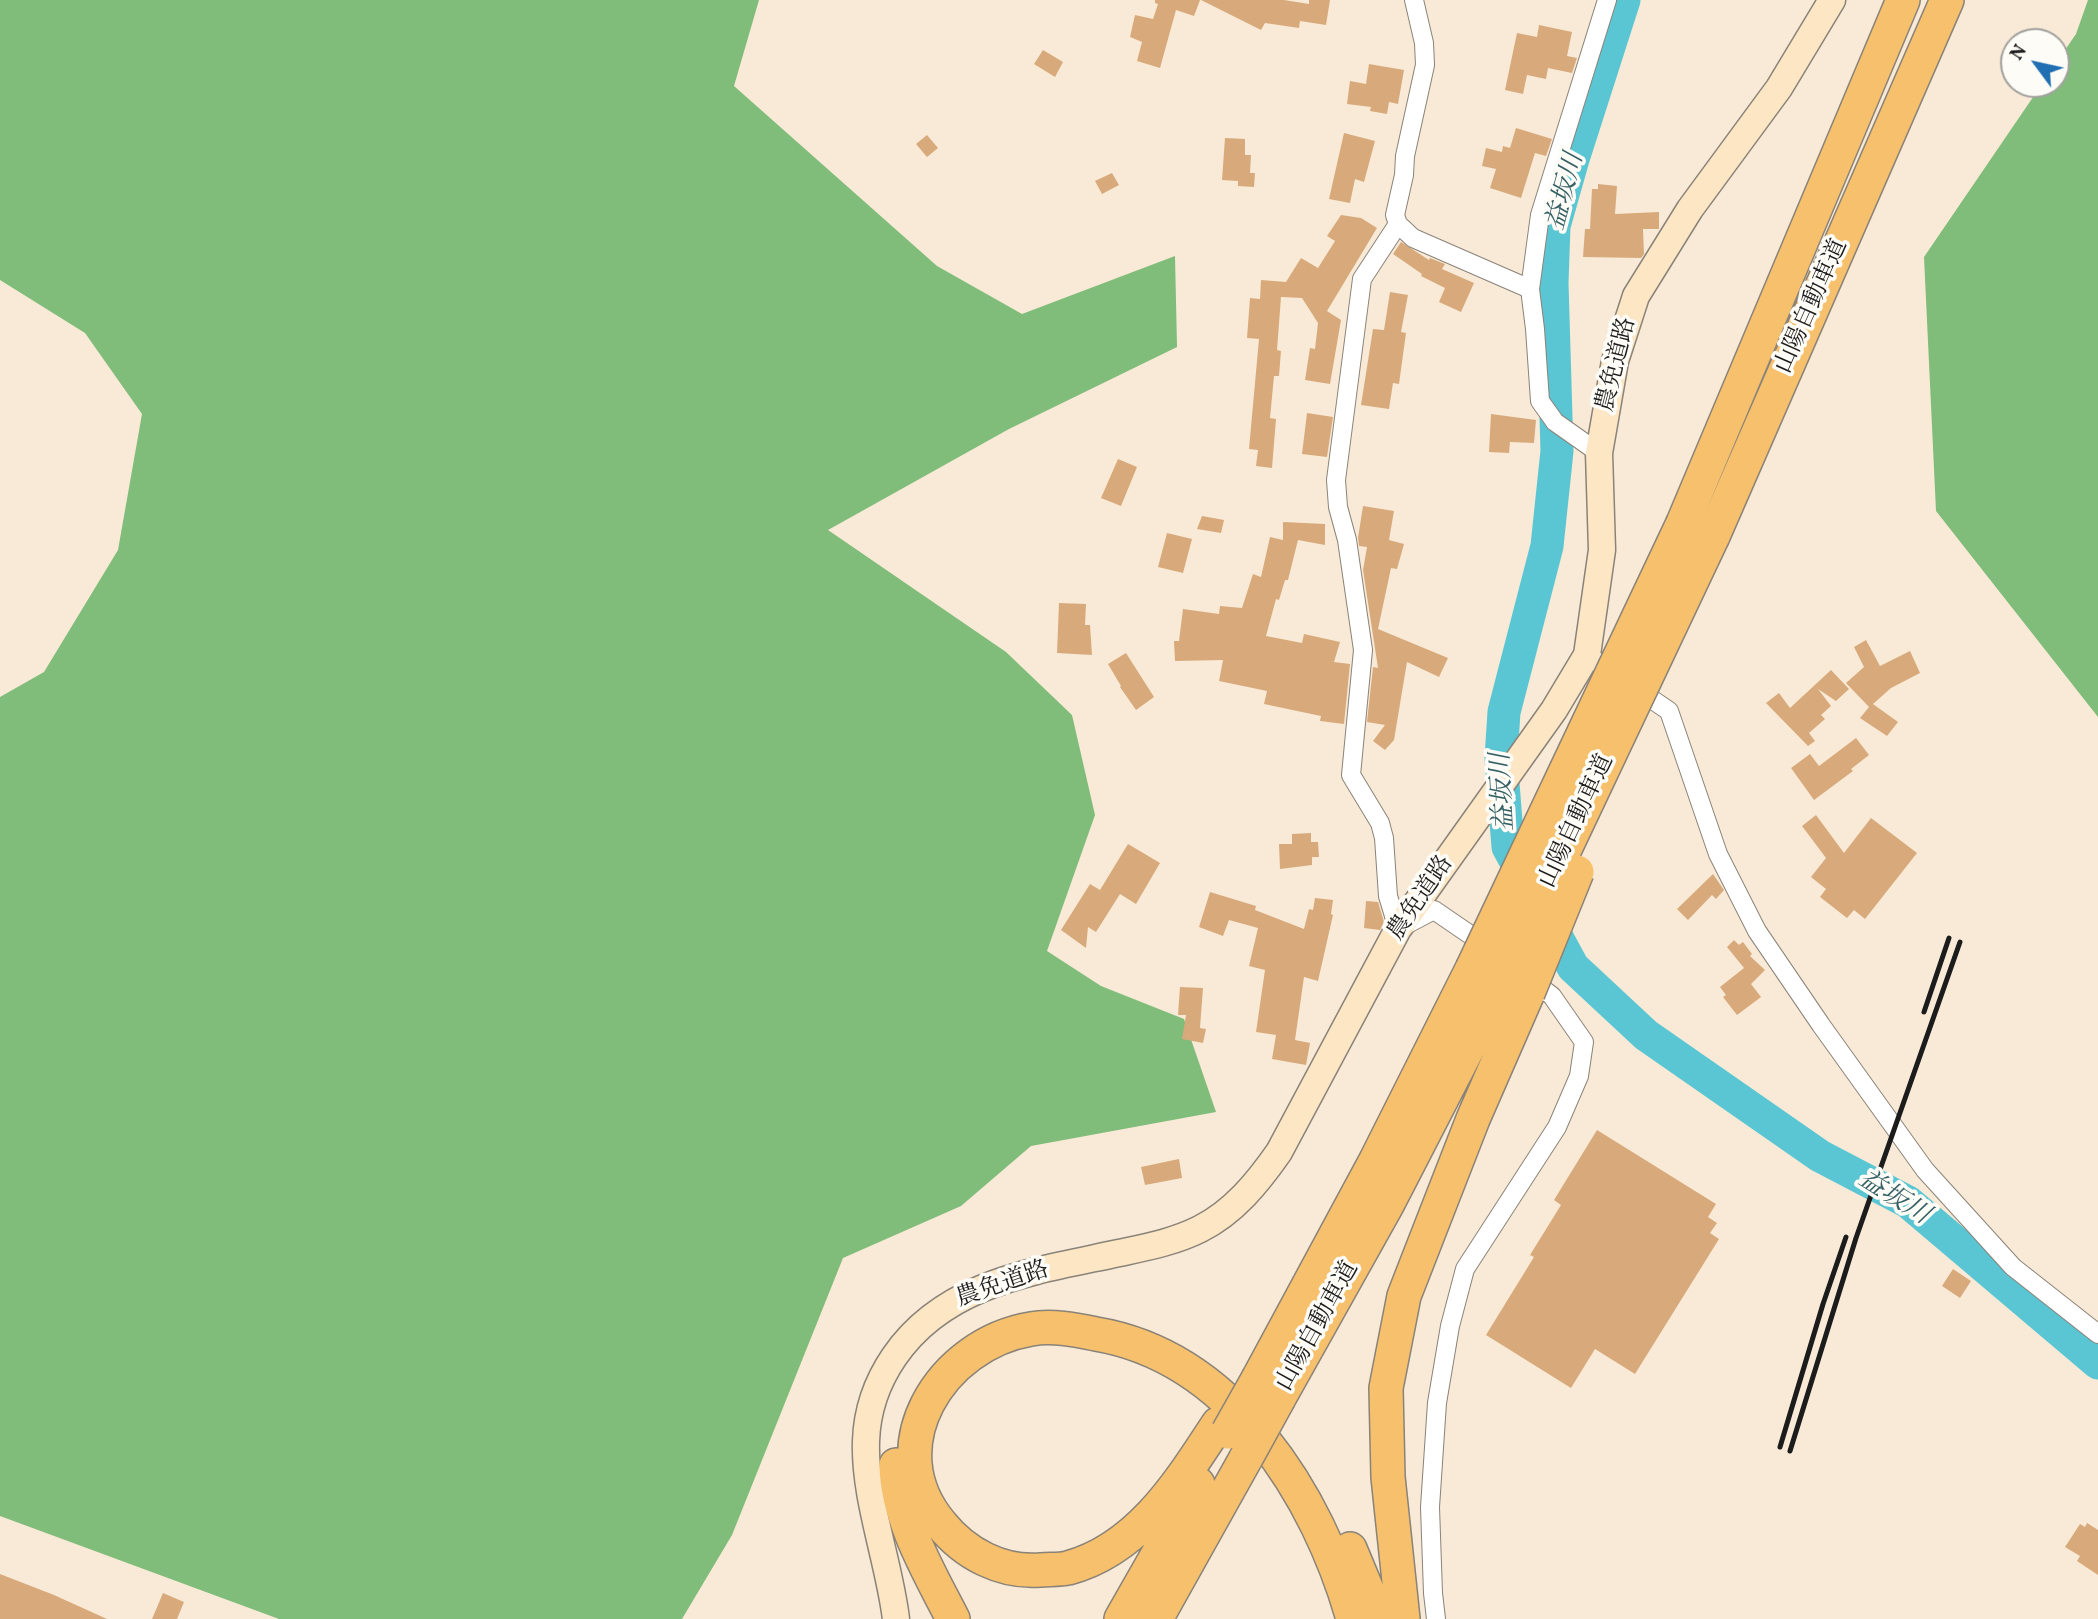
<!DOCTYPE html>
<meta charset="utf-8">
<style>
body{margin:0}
#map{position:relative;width:2098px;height:1619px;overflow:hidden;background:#f8ead6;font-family:Vollkorn,serif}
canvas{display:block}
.north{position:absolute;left:2000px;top:28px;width:70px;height:70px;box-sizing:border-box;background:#fdfcf7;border:2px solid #a3a29f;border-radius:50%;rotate:303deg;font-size:19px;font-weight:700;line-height:28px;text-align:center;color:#1c1c1c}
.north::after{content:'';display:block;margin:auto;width:24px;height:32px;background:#1f6fb2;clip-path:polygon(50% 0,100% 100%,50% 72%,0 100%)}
</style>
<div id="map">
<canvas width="2098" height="1619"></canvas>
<div class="north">N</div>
</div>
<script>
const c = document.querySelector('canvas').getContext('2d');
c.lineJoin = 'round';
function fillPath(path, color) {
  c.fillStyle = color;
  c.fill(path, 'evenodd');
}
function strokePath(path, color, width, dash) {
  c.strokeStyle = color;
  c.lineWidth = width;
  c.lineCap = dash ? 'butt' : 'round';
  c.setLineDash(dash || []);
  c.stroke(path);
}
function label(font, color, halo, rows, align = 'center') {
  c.font = font + ' Vollkorn,"Noto Serif JP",serif';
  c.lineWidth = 7;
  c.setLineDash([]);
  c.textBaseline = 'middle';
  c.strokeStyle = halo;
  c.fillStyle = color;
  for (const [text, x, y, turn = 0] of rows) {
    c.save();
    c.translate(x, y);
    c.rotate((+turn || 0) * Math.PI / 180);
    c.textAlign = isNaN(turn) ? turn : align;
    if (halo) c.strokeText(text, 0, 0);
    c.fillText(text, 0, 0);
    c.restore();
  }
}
const forest = new Path2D(`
 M0,0H759L734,86L937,266L1022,314L1175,256L1177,347L1009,429L828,530L1006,652L1072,715L1095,815L1047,951L1101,986L1184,1019L1216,1112L1031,1146L961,1206L843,1258L732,1535L682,1619H279L0,1516V697L44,672L118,550L142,414L85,333L0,280Z
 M2088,0H2098V717L1936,511L1924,257L2042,84H2056V63L2076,34Z`);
const river = new Path2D(`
 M1624,0L1573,159L1554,226L1552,283L1557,451L1547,546L1504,712L1501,758L1508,847L1573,967L1646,1035L1820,1156L1908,1202L2098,1363`);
const building = new Path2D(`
 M1155,0H1200L1194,16L1176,10L1160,68L1137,61L1142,42L1130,37L1135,15L1153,19L1158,4L1155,3Z
 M1201,0H1284L1309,4V0H1330L1326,25L1300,21L1299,28L1265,23L1261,30Z
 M1539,25L1572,32L1567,56L1577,58L1572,73L1548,68L1546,79L1527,75L1523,94L1505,90L1517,33L1537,37Z
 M1043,50L1063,62L1055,77L1034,64Z
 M1369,64L1404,70L1398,104L1389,102L1387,114L1370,111L1371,107L1347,104L1350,81L1366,84Z
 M1516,128L1552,139L1546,156L1535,153L1521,198L1490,188L1496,169L1482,166L1486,148L1502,152L1503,146L1510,148Z
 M1344,133L1375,141L1364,182L1355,179L1350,203L1329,199Z
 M927,135L938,148L927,157L916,144Z
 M1225,138L1245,139V155H1251L1250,173H1255L1254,187L1238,186V181L1222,180Z
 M1112,173L1119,185L1102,194L1095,181Z
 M1598,184L1617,186L1615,214L1659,212V229H1643L1644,254L1641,258L1583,257L1585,229H1590L1592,189H1598Z
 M1341,215L1361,218L1377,228L1327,311L1341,320L1330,384L1305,380L1310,348L1315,349L1318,323L1302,298L1281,297L1277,350L1281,351L1279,376H1274L1270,418L1276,419L1272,468L1256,466L1258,450L1249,449L1259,339L1247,338L1250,298L1260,299L1261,280L1286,282L1301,258L1318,268L1335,241L1327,236Z
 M1401,242L1429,260L1430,258L1445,264L1442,269L1474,283L1461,312L1439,302L1445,288L1421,276L1422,274L1393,254Z
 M1390,292L1408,295L1401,332L1406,333L1399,384L1393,383L1389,409L1361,405L1373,329L1384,330Z
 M1307,413L1333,417L1327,457L1302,454Z
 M1491,414L1536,420L1534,443L1510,442L1509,453L1489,452Z
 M1118,459L1137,467L1121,506L1101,498Z
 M1363,506L1394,511L1389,540L1404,544L1397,569L1391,568L1378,629L1448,658L1439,677L1407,662L1394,740L1385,750L1373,741L1385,725L1367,722L1373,667L1378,668L1363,570L1367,547L1359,546L1358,538Z
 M1202,516L1224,520L1221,533L1197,529Z
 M1283,522L1325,524V545L1298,540L1288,580H1285L1279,600L1276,599L1266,636L1302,643L1304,634L1340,642L1334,662L1350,664L1344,724L1320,721L1321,716L1264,704L1267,691L1219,681L1223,660L1175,661L1174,641H1179L1183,609L1219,614L1220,606L1242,608L1253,574L1261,577L1270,537L1283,540Z
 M1167,533L1192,539L1183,573L1158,567Z
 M1059,603L1086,604L1085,625H1090L1092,655L1057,653Z
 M1866,640L1880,666L1910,651L1920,673L1891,688L1873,704L1898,722L1887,736L1860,718L1869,707L1846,683L1864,667L1854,647Z
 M1126,653L1154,697L1136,710L1120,687L1121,686L1108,664Z
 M1831,670L1849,689L1836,701L1818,689L1831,706L1821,715L1825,719L1809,733L1815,741L1808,746L1766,703L1779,693L1790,708Z
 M1856,738L1869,755L1851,769L1853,771L1814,800L1791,768L1810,754L1819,766Z
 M1816,815L1844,853L1871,818L1917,853L1865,919L1854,910L1847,918L1820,897L1826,889L1811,877L1826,858L1802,826Z
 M1311,833V842H1318L1319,857H1312V865L1280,869L1279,844H1292V834Z
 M1128,844L1160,863L1136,904L1120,894L1096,932L1088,927L1086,948L1061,930L1090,884L1100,890Z
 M1713,874L1724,890L1716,899L1712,895L1688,920L1677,909Z
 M1210,892L1256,906L1255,910L1304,929L1309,909L1313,910L1315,898L1333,900L1331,914L1333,915L1318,981L1304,977L1295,1040L1310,1043L1306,1065L1272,1059L1276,1035L1256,1032L1265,970L1249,966L1258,928L1229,920L1223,936L1199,927Z
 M1366,901L1378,902L1384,922L1380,930L1364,928Z
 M1734,940L1739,945L1743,942L1752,954L1750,956L1765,970L1751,984L1761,997L1737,1015L1723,997L1726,995L1720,987L1744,968L1727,947Z
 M1180,987L1203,988L1200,1028L1206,1029L1203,1043L1182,1039L1186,1015H1178Z
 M1597,1130L1716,1204L1708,1217L1717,1223L1710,1233L1719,1239L1635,1374L1595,1349L1571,1388L1486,1335L1534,1257L1530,1255L1561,1205L1554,1200Z
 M1179,1159L1182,1178L1145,1185L1141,1167Z
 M1953,1269L1971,1281L1960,1298L1942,1286Z
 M2087,1523L2098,1530V1575L2077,1561L2080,1556L2065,1547L2080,1524L2085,1527Z
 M0,1574L54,1595L107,1619H0Z
 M163,1593L184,1602L177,1619H152Z`);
const street = new Path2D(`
 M1414,0L1424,43L1425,65L1405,156L1404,175L1395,215L1398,224L1413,238L1530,289L1535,329L1540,401L1555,422L1599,453
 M1398,224L1362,279L1336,480L1338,507L1347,540L1363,650L1351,775L1380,823L1384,838L1388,896L1398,929L1434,910L1488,947
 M1530,289L1540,215L1607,0
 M1587,655L1669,711L1718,854L1757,931L1821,1025L1925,1170L2013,1267L2098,1334
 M1436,1619L1433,1593L1430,1507L1437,1403L1450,1326L1465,1269L1557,1127L1579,1076L1584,1042L1552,996L1530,979`);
const secondary = new Path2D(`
 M896,1619C889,1561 864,1498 866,1441C867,1411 877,1382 894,1357C945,1282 1036,1271 1119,1253C1147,1247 1174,1242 1200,1229C1234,1212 1258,1182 1279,1152L1398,929L1554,710L1587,655L1602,550L1599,453L1615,361L1636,296L1690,209L1779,88L1832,0`);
const highway = new Path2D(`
 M1683,523L1903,0
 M1713,536L1947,0
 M1259,1377L1376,1160L1472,969
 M1279,1398L1387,1205L1502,982
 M1218,1424C1180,1482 1139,1549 1068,1568C1059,1570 1049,1569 1040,1570C1002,1573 965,1554 941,1524C876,1447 941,1344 1031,1329C1052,1325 1076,1330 1096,1334C1232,1357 1318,1495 1353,1619
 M896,1465C897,1519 929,1572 953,1619
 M1350,1549L1373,1604L1377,1619
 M1121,1619L1198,1484
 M1156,1619L1246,1458
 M1403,1619L1388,1477L1386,1388L1404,1296L1473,1119L1528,993`);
const rail = new Path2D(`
 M1924,1012L1949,938
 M1780,1447L1823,1304L1846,1237
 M1790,1451L1856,1238L1960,942`);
const highwayBridge = new Path2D(`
 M1472,969L1683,523
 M1502,982L1713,536
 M1528,993L1577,872
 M1228,1432L1259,1377
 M1246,1458L1279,1398`);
const streetNames = [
 ["山陽自動車道",1813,307,-66],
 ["農免道路",1618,365,-76],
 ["山陽自動車道",1578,822,-65],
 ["農免道路",1422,899,-56],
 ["農免道路",1003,1286,-19],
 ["山陽自動車道",1319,1327,-61]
];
const waterNames = [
 ["益坂川",1567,192,-75],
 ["益坂川",1505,792,-93],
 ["益坂川",1893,1199,32]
];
fillPath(forest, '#80bc7a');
strokePath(river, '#5ac6d3', 33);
fillPath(building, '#d8aa7b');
strokePath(street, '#8a8379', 20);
strokePath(secondary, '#8a8379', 29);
strokePath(highway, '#8a8379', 36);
strokePath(street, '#fff', 18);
strokePath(secondary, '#fce6c4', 26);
strokePath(highway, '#f7c06c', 33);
strokePath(rail, '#1c1c1c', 5);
strokePath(highwayBridge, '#8a8379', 36, []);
strokePath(highwayBridge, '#f7c06c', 33);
label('24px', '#1c1c1c', '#fdfcf7', streetNames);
label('italic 26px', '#356065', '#fdfcf7', waterNames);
</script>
